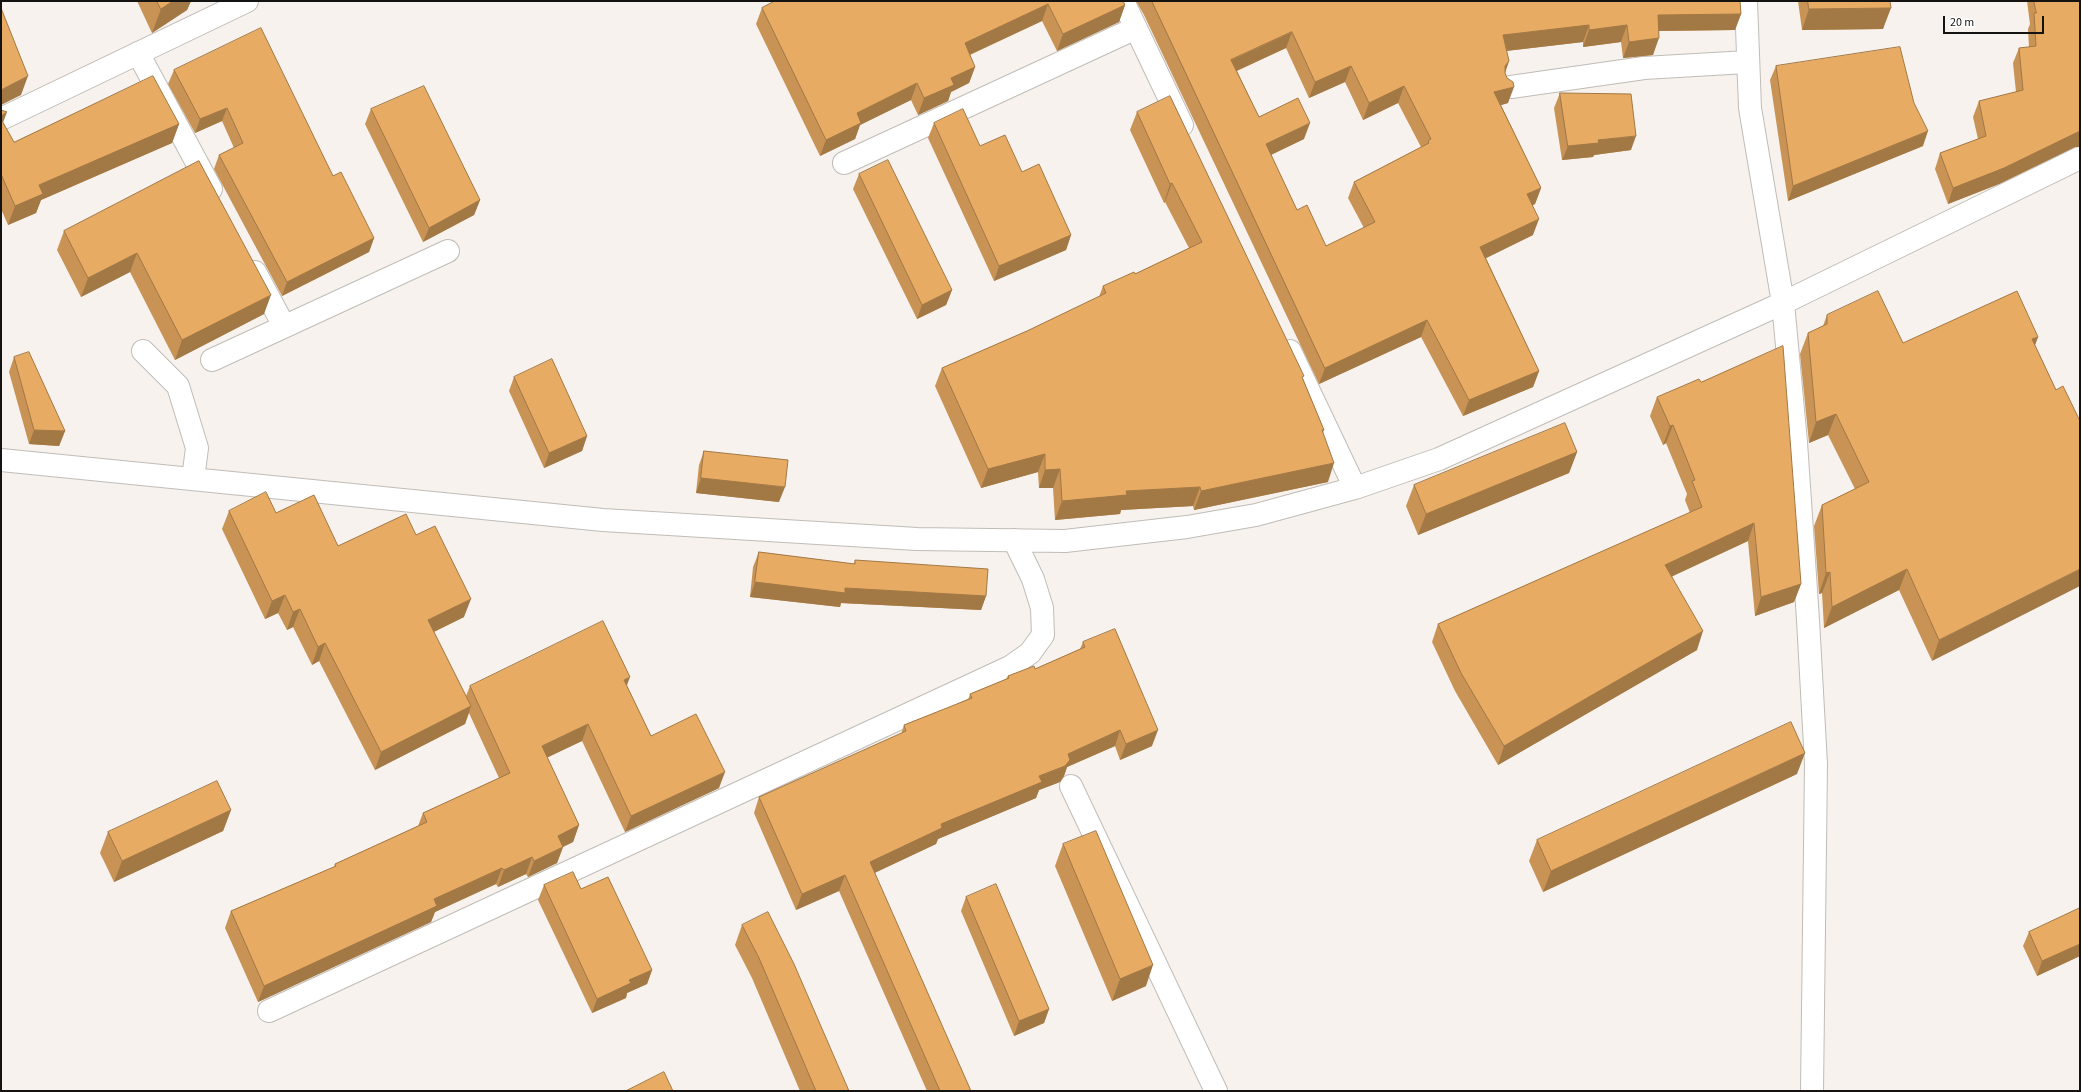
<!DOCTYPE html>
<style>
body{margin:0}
#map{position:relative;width:2081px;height:1092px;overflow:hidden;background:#f7f2ed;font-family:"Source Sans 3",sans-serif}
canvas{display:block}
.frame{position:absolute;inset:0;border:2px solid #151312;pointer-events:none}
.scale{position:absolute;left:1943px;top:16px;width:101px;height:18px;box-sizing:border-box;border:2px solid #151312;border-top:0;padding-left:5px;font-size:12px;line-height:14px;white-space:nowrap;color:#151312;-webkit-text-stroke:3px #fff;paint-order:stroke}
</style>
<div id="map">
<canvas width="2081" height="1092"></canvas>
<div class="frame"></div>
<div class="scale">20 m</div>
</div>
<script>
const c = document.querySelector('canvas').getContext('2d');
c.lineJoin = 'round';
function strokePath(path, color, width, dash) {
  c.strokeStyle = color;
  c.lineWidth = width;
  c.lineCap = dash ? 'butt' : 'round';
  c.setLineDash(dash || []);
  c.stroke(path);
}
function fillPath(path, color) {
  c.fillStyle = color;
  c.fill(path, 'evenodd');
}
const minor = new Path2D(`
 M1123,1L1182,125
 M1746,1L1750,108L1783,303L1796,442L1808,620L1816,764L1812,1091
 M138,53L211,189
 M1511,87L1644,68L1747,62
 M1,119L247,1
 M844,163L1136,28
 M255,272L284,326
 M143,351L178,386L197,448L193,479
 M1290,351L1355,488
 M212,360L448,251
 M1,460L603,520L917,539L1065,541L1187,527L1256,515L1355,488L1439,459L1783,303L2080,158
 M1071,786L1216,1091
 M269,1011L1010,667L1030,653L1043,635L1042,608L1033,579L1014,540`);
const wall = new Path2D(`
 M137,1H191L187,10L152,33Z
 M775,1L1125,5L1119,22L1057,51L1042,21L970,55L975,67L969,83L951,92L948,101L918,115L911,100L860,125L855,139L820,156L756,24L762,8Z
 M1136,1H1740L1741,14L1735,30L1659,31L1653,55L1623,58L1621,42L1583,47V42L1506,51L1509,61L1505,73L1508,103L1501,105L1541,188L1535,204L1533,205V235L1486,258L1539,371L1533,387L1463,416L1421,337L1319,384L1144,15ZM1286,48L1309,98L1345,82L1363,120L1398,103L1421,147L1354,182L1348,198L1364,228L1326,246L1297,210L1271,155L1304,139L1259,117L1237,71Z
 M1798,1H1890L1883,29L1802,30Z
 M2027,1H2080L2075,147L1999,184L1948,204L1935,169L1940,153L1978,139L1973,117L1979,101L2016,92L2013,63L2019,48L2029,47L2028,29L2030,24Z
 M1776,66L1923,146L1788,201L1770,80Z
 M174,70L333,176L374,238L369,252L282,296L214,169L219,155L234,148L222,121L195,133L168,84Z
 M1560,93L1631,150L1594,155L1593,157L1562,160L1554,108Z
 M371,109L480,200L474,215L423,242L365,124Z
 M1,110L3,123L14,142L179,124L172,143L41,200L36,213L8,225L1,209Z
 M1137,112L1303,379L1324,430L1323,433L1328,482L1194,510L1193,506L1121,510L1120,514L1055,520L1053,488H1039L1038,472L981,488L935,386L942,368L1027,331L1099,297L1103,286L1135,274L1189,248L1165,202L1164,203L1130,130Z
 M934,123L980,146L1022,172L1071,235L1066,250L994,281L928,138Z
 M199,161L264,314L175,360L130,272L81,297L57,250L64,231Z
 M859,174L952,290L946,305L917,319L853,189Z
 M1827,315L1903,343L2038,337L2035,345L2056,390L1932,661L1899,590L1824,628L1822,593L1819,594L1814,526L1822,505L1855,489L1828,435L1809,443L1800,354L1808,333L1823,326Z
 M14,357L65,431L59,446L29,444L9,372Z
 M514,377L587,436L582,451L544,468L509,391Z
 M1657,397L1801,584L1794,602L1755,616L1748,541L1672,576L1697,650L1498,765L1455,691L1432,642L1438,624L1690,513L1685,500L1687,494L1666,443L1663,445L1650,416Z
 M704,451L779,502L696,493L699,465Z
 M1577,452L1569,473L1418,535L1406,506L1414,485Z
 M229,511L276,513L338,546L416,535L464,617L434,632L466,696L470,686H627L651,736L719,788L625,832L582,741L547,757L579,825L573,842L563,847L557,863L528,877L526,874L498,887L496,884L435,912L431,922L258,1002L225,928L231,911L334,867L335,864L418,826L423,813L499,778L469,713L465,724L375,770L319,661L312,665L293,627L287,630L278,613L265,619L222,529Z
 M759,552L854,564L855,560L986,596L981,610L841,603L840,607L750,597L753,567Z
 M1083,642L1152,746L1120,760L1115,746L1067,767L1064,776L1060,782L1039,790L1036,798L938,839L936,844L874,873L971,1091H927L839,891L796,910L754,813L759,797L901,734L904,725L968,700L970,694L1006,679L1008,676L1035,669L1080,649Z
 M1797,774L1543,892L1529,861L1537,840Z
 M231,810L223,831L114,882L100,853L108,832Z
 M1063,844L1146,986L1112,1001L1055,866Z
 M544,885L581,889L652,970L647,984L627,993L626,998L592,1013L538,900Z
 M966,897L1049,1009L1044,1023L1014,1036L961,911Z
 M2080,908V956L2037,976L2023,946L2029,932Z
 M742,925L849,1091H800L752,978L735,945Z`);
const shadedWall = new Path2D(`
 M173,1H191L187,10L152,33L161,9Z
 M1048,4L1042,21L958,60L965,43Z
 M1125,5L1119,22L1057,51L1063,34Z
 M1891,8L1883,29L1802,30L1809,9Z
 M1741,14L1735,30L1652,31L1658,15Z
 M1589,25L1583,42L1497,52L1503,35Z
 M1627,25L1621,42L1583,47L1589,30Z
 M1292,32L1286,48L1225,76L1231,60Z
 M1659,38L1653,55L1623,58L1629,42Z
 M1509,61L1503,78L1505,66Z
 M1351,66L1345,82L1309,98L1315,82Z
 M975,67L969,83L951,92L948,101L918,115L924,98L951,78Z
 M28,76L21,95L1,105V90Z
 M917,83L911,100L860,125L855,139L820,156L826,140L857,113Z
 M1404,86L1398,103L1363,120L1369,103Z
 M1514,87L1508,103L1488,109L1494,92Z
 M227,108L222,121L195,133L200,119Z
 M7,112L1,128V116Z
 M1310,123L1304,139L1260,160L1266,144Z
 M179,124L172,143L41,200L36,213L8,225L15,206L39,185Z
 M1928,131L1923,146L1788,201L1793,186Z
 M2080,131V147H2075L1999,184L1948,204L1953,188Z
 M1636,136L1631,150L1594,155L1593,157L1562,160L1568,146L1598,140Z
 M1172,183L1165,202L1164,203L1170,184Z
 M1541,188L1535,204L1521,211L1527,194Z
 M480,200L474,215L423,242L429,228Z
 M1539,219L1533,235L1474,264L1480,247Z
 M1071,235L1066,250L994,281L999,266Z
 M374,238L369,252L282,296L287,282Z
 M137,253L130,272L81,297L88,278Z
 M952,290L946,305L917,319L922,305Z
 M271,295L264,314L175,360L182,340Z
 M1427,320L1421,337L1319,384L1325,368Z
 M2038,337L2030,358L2032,339Z
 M1539,371L1533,387L1463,416L1469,400Z
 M1836,414L1828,435L1809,443L1816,422Z
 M1673,425L1666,443L1663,445L1670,426Z
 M34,430L65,431L59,446L29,444Z
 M587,436L582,451L544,468L549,453Z
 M1577,452L1569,473L1418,535L1426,514Z
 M1045,454L1038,472L981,488L988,469Z
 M1334,463L1328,482L1194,510L1201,491Z
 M1060,469L1053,488H1039L1045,470Z
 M701,478L785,487L779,502L696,493Z
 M1200,487L1193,506L1121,510L1120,514L1055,520L1062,501L1126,491Z
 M1754,523L1748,541L1658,583L1665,565Z
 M1907,569L1899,590L1824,628L1832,607Z
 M2080,569V586L1932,661L1939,640Z
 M1830,572L1822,593L1819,594L1826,573Z
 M755,582L845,588L986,596L981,610L841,603L840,607L750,597Z
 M1801,584L1794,602L1755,616L1761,597Z
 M285,595L278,613L265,619L272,601Z
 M471,599L464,617L421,638L428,620Z
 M300,609L293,627L287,630L293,612Z
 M1703,631L1697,650L1498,765L1504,746Z
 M325,643L319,661L312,665L318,647Z
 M630,677L624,693V680Z
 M471,706L465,724L375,770L381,752Z
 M588,724L582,741L536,763L542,746Z
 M1120,730L1115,746L1067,767L1064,776L1060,782L1039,790L1036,798L938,839L936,844L864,878L870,862L941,824L1039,776L1068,754Z
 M1158,730L1152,746L1120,760L1126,744Z
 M1805,753L1797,774L1543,892L1551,871Z
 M725,772L719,788L625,832L631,816Z
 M231,810L223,831L114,882L122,861Z
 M579,825L573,842L552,852L558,836Z
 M563,847L557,863L528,877L534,861Z
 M532,857L526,874L498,887L504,870Z
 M502,868L496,884L435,912L431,922L258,1002L264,986L434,899Z
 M845,875L839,891L796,910L802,894Z
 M2080,944V956L2037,976L2042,961Z
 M1153,965L1146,986L1112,1001L1120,979Z
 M652,970L647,984L627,993L626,998L592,1013L597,999L629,980Z
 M1049,1009L1044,1023L1014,1036L1019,1021Z`);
const building = new Path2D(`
 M157,1H173L161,9Z
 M775,1H1123L1125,5L1063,34L1048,4L965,43L975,67L951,78L954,85L924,98L917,83L857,113L861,123L826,140L762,8Z
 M1152,1H1740L1741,14L1658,15L1659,38L1629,42L1627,25L1589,30V25L1503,35L1509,61L1505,66V73L1507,78L1513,82L1514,87L1494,92L1541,188L1527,194L1539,219L1480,247L1539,371L1469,400L1427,320L1325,368ZM1292,32L1315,82L1351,66L1369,103L1404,86L1431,139L1428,141L1429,143L1354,182L1375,222L1326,246L1307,205L1297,210L1266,144L1310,123L1298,98L1259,117L1231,60Z
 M1808,1H1890L1891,8L1809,9Z
 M2034,1H2080V131L2004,168L1953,188L1940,153L1986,136L1979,101L2023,90L2019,48L2036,46L2034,13H2036Z
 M1,8L28,76L1,90Z
 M261,28L333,176L341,172L374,238L287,282L219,155L243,143L227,108L200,119L174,70Z
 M1900,47L1914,103L1928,131L1793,186L1776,66Z
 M153,76L179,124L39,185L43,194L15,206L1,174V119L14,142Z
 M424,86L480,200L429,228L371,109Z
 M1560,93L1631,94L1636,136L1598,140L1599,143L1568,146Z
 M1170,96L1304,376L1302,377L1324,430H1322L1334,463L1201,491L1200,487L1126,491L1127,495L1062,501L1060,469L1045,470V454L988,469L942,368L1027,331L1106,293L1103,286L1134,272L1135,274L1202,242L1172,183L1170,184L1137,112Z
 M963,109L980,146L1005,135L1022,172L1039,164L1071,235L999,266L934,123Z
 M1,110L7,112L1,116Z
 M888,160L952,290L922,305L859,174Z
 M199,161L271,295L182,340L137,253L88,278L64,231Z
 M1878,291L1903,343L2017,291L2038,337L2032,339L2056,390L2063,386L2080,421V569L1939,640L1907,569L1832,607L1830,572L1826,573L1822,505L1869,482L1836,414L1816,422L1808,333L1827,324V315Z
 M1783,346L1801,584L1761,597L1754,523L1665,565L1703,631L1504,746L1461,673L1438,624L1702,507L1692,481L1695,480L1673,425L1670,426L1657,397L1699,379L1701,382Z
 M29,352L65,431L34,430L14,357Z
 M552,359L587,436L549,453L514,377Z
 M1565,423L1577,452L1426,514L1414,485Z
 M704,451L788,460L785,487L701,478Z
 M266,492L276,513L314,495L338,546L406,514L416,535L435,526L471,599L428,620L471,706L381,752L325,643L318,647L300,609L293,612L285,595L272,601L229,511Z
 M759,552L855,564V560L988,569L986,596L845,588V593L755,582Z
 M603,621L630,677L624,680L651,736L696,714L725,772L631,816L588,724L542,746L579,825L558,836L563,847L534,861L532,857L504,870L502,868L434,899L437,906L264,986L231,911L336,866L335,864L427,822L423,813L510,773L470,686Z
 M1115,629L1158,730L1126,744L1120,730L1068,754L1070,760L1065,766L1039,776L1042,782L941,824L942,828L870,862L971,1091H940L845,875L802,894L759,797L906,731L904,725L972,698L970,694L1009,678L1008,676L1034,666L1035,669L1085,647L1083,642Z
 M1791,722L1805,753L1551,871L1537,840Z
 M217,781L231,810L122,861L108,832Z
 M1096,831L1153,965L1120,979L1063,844Z
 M573,872L581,889L608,877L652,970L629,980L631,983L597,999L544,885Z
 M996,884L1049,1009L1019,1021L966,897Z
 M2080,908V944L2042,961L2029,932Z
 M768,912L794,964L849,1091H816L759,958L742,925Z
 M664,1072L673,1091H626Z`);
strokePath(minor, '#c0bcb7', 24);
strokePath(minor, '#fff', 22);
fillPath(wall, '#c89355');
fillPath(shadedWall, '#a27845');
fillPath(building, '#e8ab63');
strokePath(building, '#a27845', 1);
</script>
